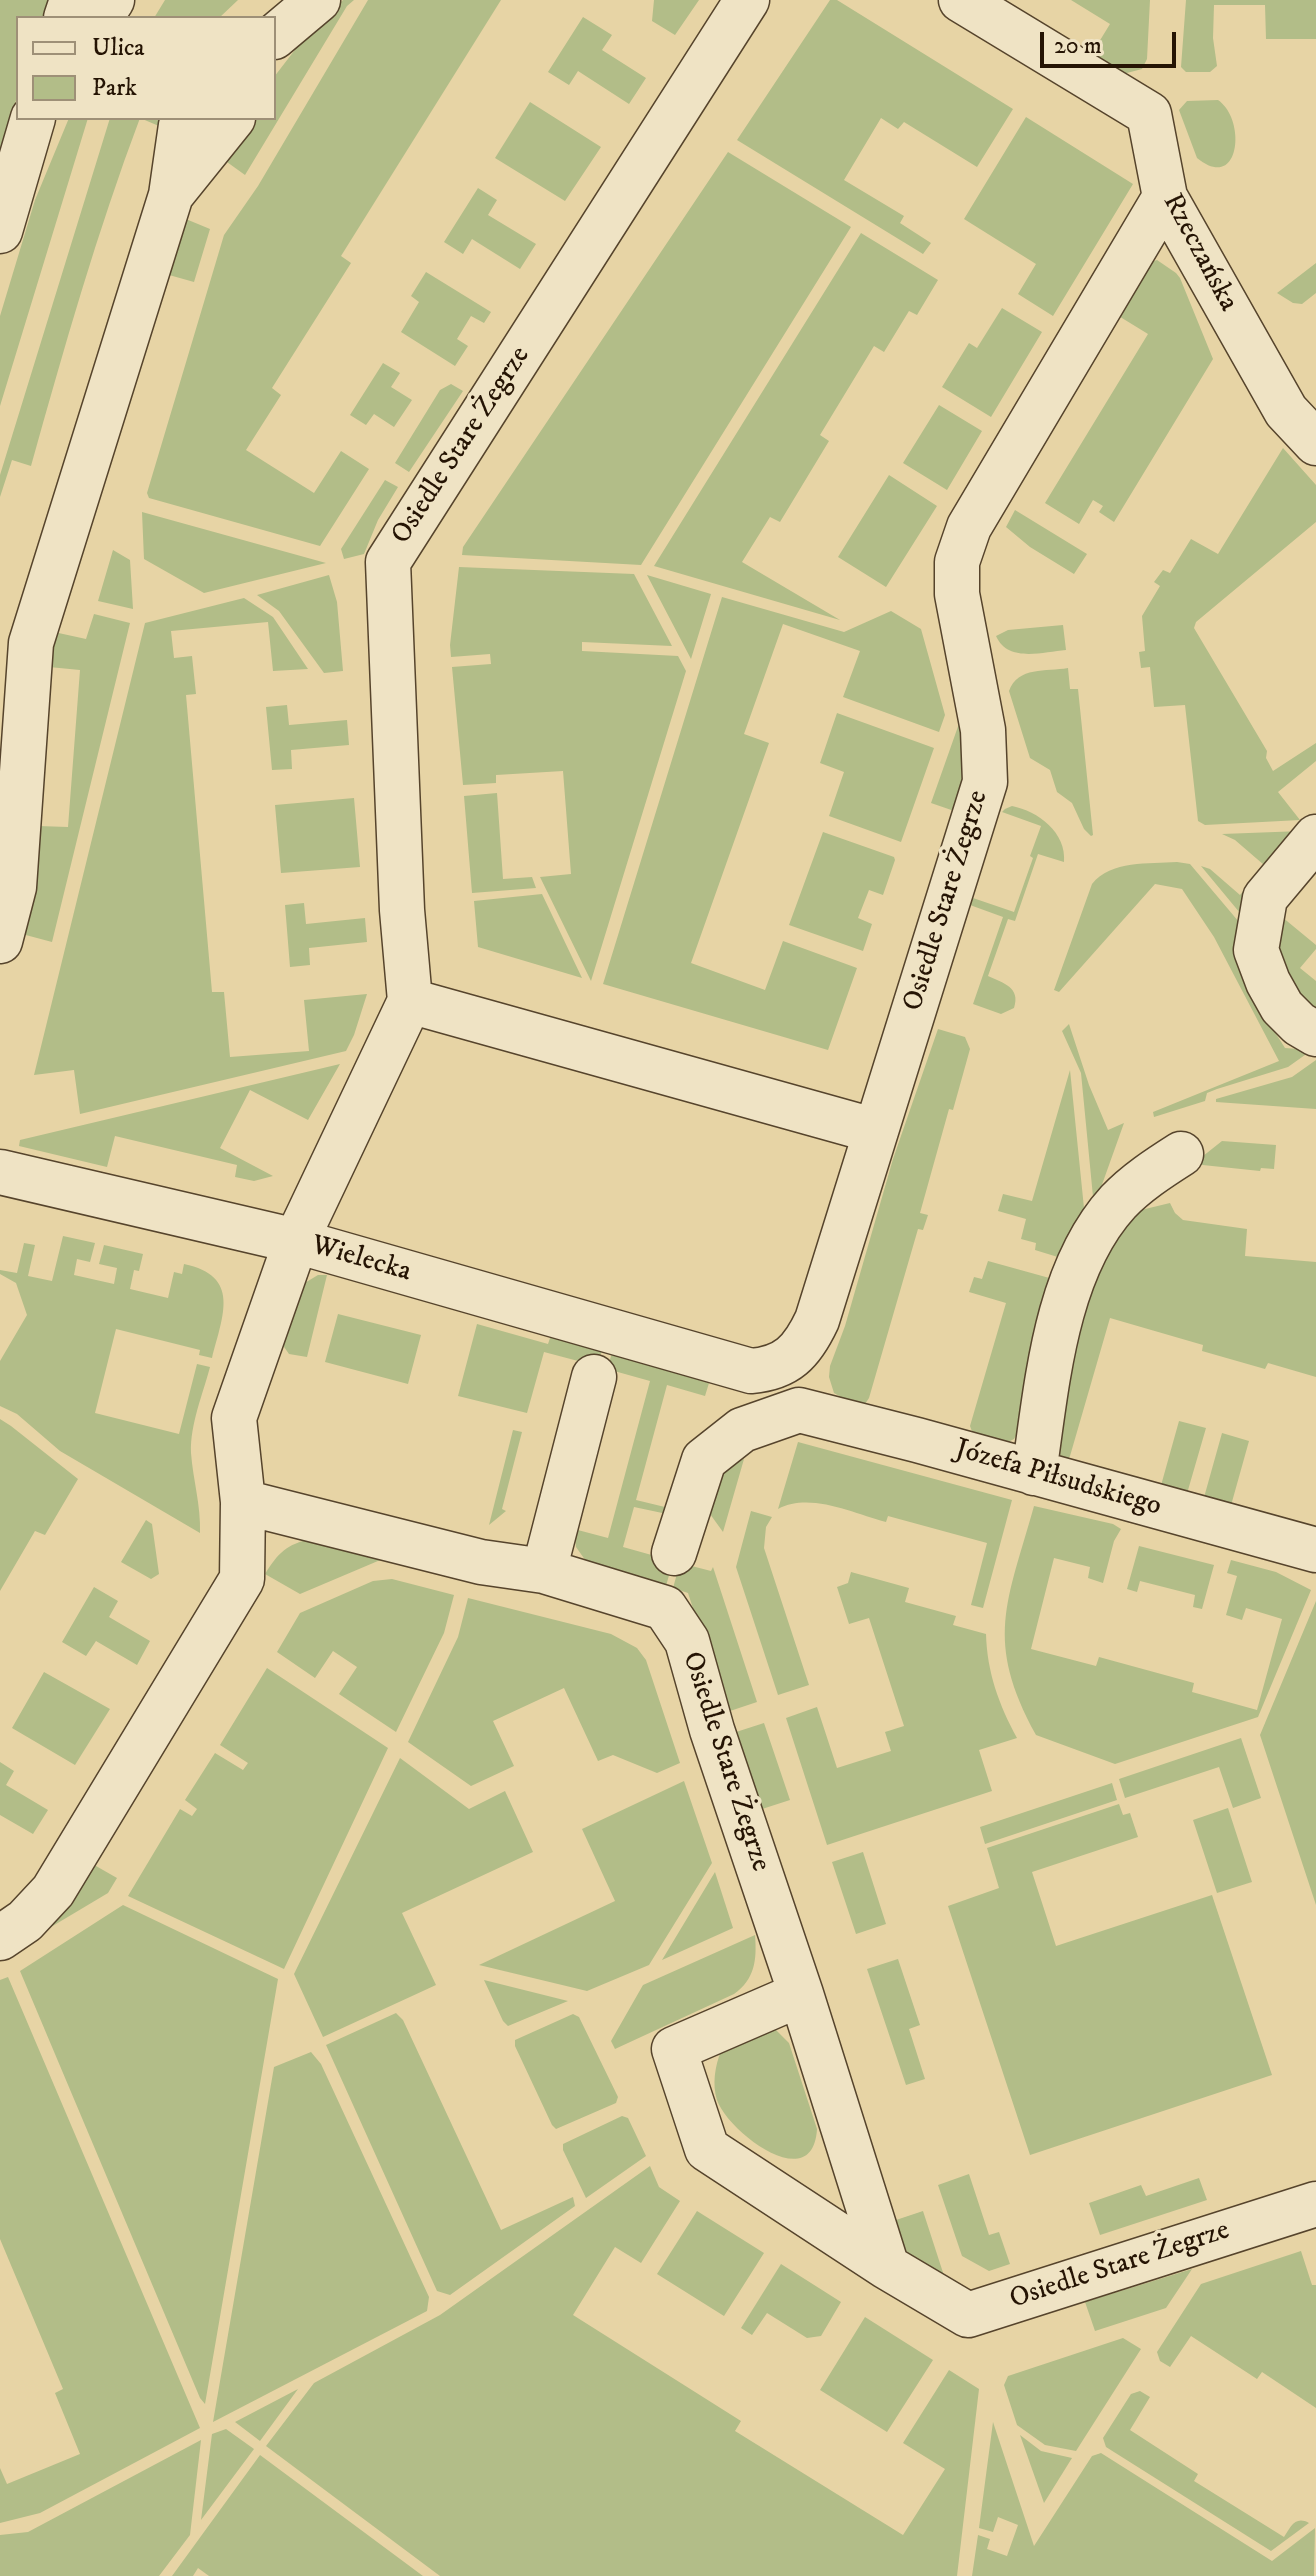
<!DOCTYPE html>
<meta charset="utf-8">
<style>
body{margin:0}
#map{position:relative;width:1316px;height:2576px;overflow:hidden;background:#e7d4a5;font-family:"IM FELL DW Pica",serif}
canvas{display:block}
.legend{position:absolute;left:16px;top:16px;width:260px;height:104px;box-sizing:border-box;background:#efe3c4;border:2px solid #9e9077;margin:0;padding:10px 14px;list-style:none;font-size:24px;color:#251404}
.legend li{display:flex;align-items:center;gap:16px;height:40px}
.legend b{width:40px;border:2px solid #9e9077}
.scale{position:absolute;left:1040px;top:32px;width:136px;height:36px;box-sizing:border-box;border:4px solid #251404;border-top:0;padding-left:10px;font-size:24px;line-height:28px;white-space:nowrap;color:#251404;-webkit-text-stroke:6px #efe3c4;paint-order:stroke}
</style>
<div id="map">
<canvas width="1316" height="2576"></canvas>
<ul class="legend">
<li><b style="height:10px;background:#efe3c4"></b>Ulica</li>
<li><b style="height:22px;background:#b2bd88"></b>Park</li>
</ul>
<div class="scale">20 m</div>
</div>
<script>
const c = document.querySelector('canvas').getContext('2d');
c.lineJoin = 'round';
function fillPath(path, color) {
  c.fillStyle = color;
  c.fill(path, 'evenodd');
}
function strokePath(path, color, width, dash) {
  c.strokeStyle = color;
  c.lineWidth = width;
  c.lineCap = dash ? 'butt' : 'round';
  c.setLineDash(dash || []);
  c.stroke(path);
}
function label(font, color, halo, rows, align = 'center') {
  c.font = font + ' "IM FELL DW Pica",serif';
  c.lineWidth = 7;
  c.setLineDash([]);
  c.textBaseline = 'middle';
  c.strokeStyle = halo;
  c.fillStyle = color;
  for (const [text, x, y, turn = 0] of rows) {
    c.save();
    c.translate(x, y);
    c.rotate((+turn || 0) * Math.PI / 180);
    c.textAlign = isNaN(turn) ? turn : align;
    if (halo) c.strokeText(text, 0, 0);
    c.fillText(text, 0, 0);
    c.restore();
  }
}
const green = new Path2D(`
 M0,0H48L42,18H18V94L0,152Z
 M165,0H238L219,18H154Z
 M343,0H354L347,6L245,175L220,157L246,118H274V77L301,42Z
 M368,0H501L341,256L351,263L272,388L281,395L246,450L314,493L341,451L369,469L320,546L149,498L147,493L224,235L258,186Z
 M654,0H699L675,35L652,21Z
 M830,0H837L1013,109L977,167L904,122L898,129L881,118L844,180L904,216L900,223L931,243L923,254L737,140Z
 M1071,0H1150L1147,59L1142,69L1123,74L1091,55L1110,24Z
 M1186,0H1316V39H1266L1265,5H1214L1213,38L1217,66L1210,72H1186L1181,67Z
 M583,17L612,35L602,50L646,78L629,104L578,71L569,85L548,72Z
 M1218,100C1247,120 1240,193 1197,158L1179,110L1187,101Z
 M530,102L601,147L565,201L495,158Z
 M1026,117L1133,184L1053,316L1018,294L1036,264L964,219Z
 M69,118H88L0,406V316L35,200Z
 M110,118H172L166,129L140,118C97,232 64,348 31,466L12,460L0,497V475Z
 M728,152L851,227L641,565L462,555L463,547Z
 M478,188L497,200L488,215L536,244L520,269L472,239L463,254L444,242Z
 M181,217L210,229L194,282L162,273Z
 M861,233L938,280L917,315L909,311L884,352L874,346L820,435L829,441L780,522L770,517L742,562L840,620L654,566Z
 M1157,260L1176,273L1180,278L1213,359L1114,522L1099,512L1103,506L1093,500L1079,524L1045,503L1148,334L1117,315L1149,263Z
 M1316,263V293L1302,304L1293,303L1277,293Z
 M426,272L491,312L484,323L471,316L457,339L468,346L455,366L401,332L419,302L411,296Z
 M1002,308L1042,332L991,417L942,387L969,343L977,348Z
 M383,363L400,373L391,387L412,400L394,427L374,414L366,425L350,415Z
 M451,384L463,391L409,472L395,463L440,390Z
 M939,405L982,431L947,490L903,463Z
 M1283,448L1316,485V522L1196,622L1194,628L1267,751L1266,758L1273,771L1316,743V761L1278,792L1300,820L1205,825L1198,821L1185,705L1154,707L1150,667L1141,668L1139,652L1145,651L1142,616L1160,586L1154,582L1163,570L1170,573L1191,539L1218,554Z
 M889,475L937,506L886,587L838,557Z
 M385,480L398,487L378,520L364,554L344,559L341,549Z
 M1015,510L1087,554L1074,574L1030,547L1006,527Z
 M142,512L326,563L204,593L144,559Z
 M113,550L130,560L133,609L98,601Z
 M459,567L634,574L672,646L582,642V651L678,656L686,671L591,981L540,877L571,874L563,771L496,775V783L463,785L452,667L491,664L490,654L451,657L450,645Z
 M329,575L337,602L343,671L324,673L279,611L257,595Z
 M647,575L711,594L691,659Z
 M722,597L844,632L891,611L921,629L945,715L939,732L843,697L860,651L783,624L744,734L769,743L691,963L765,990L783,941L857,968L828,1050L603,984Z
 M244,598L273,617L308,669L273,671L268,622L171,631L174,658L192,656L196,694L186,695L212,992H224L230,1057L309,1051L304,1000L367,994L354,1035L346,1051L80,1114L74,1070L34,1075L145,623Z
 M94,614L130,623L52,942L22,934L38,826L68,827L80,670L49,667L54,632L86,639Z
 M1063,625L1066,650C1042,652 1008,663 996,636L1008,630Z
 M1068,668L1070,689H1078L1093,835L1091,836L1084,829L1072,803L1057,792L1050,770L1030,758L1009,691C1018,666 1046,672 1068,668Z
 M287,705L289,725L347,720L349,745L291,750L292,769L272,770L266,707Z
 M837,713L934,748L901,842L829,816L844,772L820,763Z
 M961,718L967,765L960,813L931,803Z
 M497,793L503,879L532,877L536,888L472,893L464,796Z
 M354,798L360,867L281,873L275,805Z
 M1012,806C1038,811 1067,833 1064,862L1038,854L1015,921L1008,919L988,976C1003,983 1021,987 1014,1008L1001,1014L973,1004L1003,917L970,905L973,898L1014,912L1033,858L1030,856L1041,826L1002,812L1005,809Z
 M1302,831L1240,913L1201,866L1210,869L1240,895L1264,865L1235,840L1222,834Z
 M823,832L894,857L895,860L883,895L869,890L858,918L872,924L863,951L789,925Z
 M1177,862L1190,864L1239,922L1266,1018L1285,1048L1312,1050L1288,1067L1217,1089L1207,1093L1205,1101L1154,1117L1153,1112L1279,1061L1214,937L1182,889L1155,884L1059,992L1054,990L1092,884C1111,860 1149,864 1177,862Z
 M542,894L582,978L478,947L474,901Z
 M304,903L306,924L365,918L367,942L309,948L310,965L290,967L285,905Z
 M1276,912L1316,945V949L1300,968L1316,981V1018L1283,978L1271,920Z
 M1069,1024L1089,1085L1108,1130L1124,1123L1094,1207L1081,1073L1062,1031Z
 M938,1029L965,1037L970,1049L953,1110L949,1109L920,1213L928,1215L923,1230L918,1229L869,1398L865,1404L859,1407L834,1393L829,1377L830,1366L845,1326L893,1159Z
 M1316,1060V1109L1216,1102V1099L1292,1077Z
 M340,1064L308,1120L250,1090L220,1148L273,1176L254,1181L235,1177L237,1165L115,1136L107,1167L19,1146L20,1140Z
 M1070,1070L1085,1218L1061,1258L1035,1250L1036,1243L1021,1239L1026,1219L998,1211L1003,1194L1032,1201Z
 M1222,1141L1276,1145L1274,1169L1261,1168L1260,1171L1193,1164Z
 M1170,1203L1175,1213L1183,1220L1247,1229L1245,1256L1316,1262V1377L1268,1363L1265,1369L1202,1351L1203,1345L1110,1318L1070,1456L1067,1461H1056L1059,1384L1104,1246L1141,1210Z
 M63,1236L95,1243L90,1262L77,1259L74,1275L114,1284L117,1268L99,1264L104,1245L143,1254L139,1271L134,1270L130,1289L168,1298L174,1272L182,1274L184,1264C241,1276 223,1315 212,1358L199,1355L200,1350L116,1329L95,1413L179,1434L197,1364L210,1367C203,1394 190,1424 191,1453C193,1480 201,1505 200,1533L60,1451L17,1414L0,1406V1361L27,1315L16,1283L0,1274V1270L17,1273L24,1243L35,1245L28,1276L52,1281Z
 M988,1261L1053,1279L1019,1431L1014,1439L1006,1443L973,1434L970,1426L1006,1303L969,1292L974,1277L982,1279Z
 M318,1275H327L307,1357L289,1354L282,1344L303,1284Z
 M338,1314L421,1335L408,1384L325,1362Z
 M477,1324L548,1344L551,1335L602,1350L597,1366L544,1352L527,1413L458,1396Z
 M612,1353L709,1383L705,1396L667,1385L636,1500L669,1508L667,1514L634,1507L623,1547L673,1561L666,1586L588,1564L576,1547L574,1529L608,1538L650,1381L607,1369Z
 M0,1419L11,1426L78,1479L45,1535L35,1531L0,1591Z
 M1179,1421L1206,1428L1186,1497L1160,1489Z
 M513,1430L522,1432L502,1509L506,1511L489,1525Z
 M1222,1433L1249,1441L1230,1509L1203,1501Z
 M798,1442L1012,1500L983,1608L971,1605L987,1543L888,1516L886,1522C852,1513 810,1492 778,1509Z
 M744,1459L723,1532L710,1514L724,1467Z
 M1034,1506L1113,1524L1121,1529L1114,1541L1103,1583L1088,1578L1090,1567L1054,1558L1031,1649L1096,1666L1099,1657L1194,1683L1192,1692L1257,1710L1282,1619L1246,1608L1242,1620L1226,1615L1237,1576L1227,1573L1231,1560L1276,1572L1311,1590L1258,1717L1115,1764L1036,1735C984,1640 1007,1603 1034,1506Z
 M751,1511L772,1517L766,1527L764,1548L809,1685L778,1695L736,1567Z
 M146,1520L152,1524L159,1574L151,1579L121,1562Z
 M311,1539L385,1558L300,1594L265,1574C278,1553 287,1544 311,1539Z
 M1139,1546L1214,1565L1202,1609L1193,1607L1195,1595L1140,1581L1137,1592L1127,1589Z
 M680,1563L711,1571L713,1567L757,1702L727,1712L688,1593L673,1588Z
 M851,1572L909,1588L905,1602L956,1616L953,1625L986,1634C987,1672 999,1705 1017,1738L979,1750L992,1791L827,1845L786,1718L817,1707L837,1768L891,1751L885,1732L904,1726L869,1618L849,1624L837,1587L848,1583Z
 M392,1579L454,1595L444,1633L396,1732L339,1694L357,1667L333,1651L315,1678L277,1652L300,1613L373,1581Z
 M94,1587L118,1601L109,1617L150,1641L137,1665L96,1641L86,1656L62,1642Z
 M468,1598L611,1634L637,1648L646,1660L680,1763L657,1773L613,1755L598,1761L564,1688L493,1721L514,1766L471,1786L408,1742L458,1637Z
 M1316,1601V1905L1260,1735Z
 M267,1668L388,1748L284,1969L128,1896L180,1809L192,1816L197,1809L185,1800L215,1753L243,1770L248,1763L220,1745Z
 M44,1672L110,1709L75,1765L12,1728Z
 M764,1723L790,1800L759,1810L733,1733Z
 M1241,1738L1261,1798L1233,1808L1219,1767L1125,1798L1119,1779Z
 M400,1758L469,1809L505,1791L533,1852L402,1913L436,1985L323,2037L294,1974Z
 M0,1762L14,1771L6,1785L48,1810L33,1834L0,1815Z
 M684,1781L712,1863L649,1965L587,1991L479,1965L615,1901L582,1829Z
 M1112,1783L1117,1800L985,1844L980,1827Z
 M1119,1804L1123,1815L1130,1813L1138,1837L1032,1872L1056,1946L1212,1895L1272,2075L1030,2155L948,1906L999,1888L987,1848Z
 M1228,1808L1252,1882L1217,1893L1193,1820Z
 M863,1852L886,1924L856,1934L832,1862Z
 M89,1862L117,1878L108,1893L51,1927L46,1926Z
 M715,1872L733,1928L662,1960Z
 M123,1905L278,1979L205,2404L200,2398L20,1971Z
 M755,1935C757,1960 755,1979 734,1994L615,2049L611,2041L643,1985Z
 M898,1959L920,2025L909,2029L925,2079L906,2085L867,1969Z
 M8,1977L200,2428L40,2513L0,2523V2468L7,2484L80,2454L55,2393L63,2389L0,2239V1980Z
 M484,1980L568,2001L508,2026L503,2021Z
 M396,2013L403,2020L501,2230L573,2197L575,2206L450,2295L437,2291L326,2045Z
 M573,2014L579,2017L618,2097L616,2103L556,2129L552,2125L515,2046V2040Z
 M765,2030H776L789,2043L817,2129C813,2197 728,2132 717,2100C712,2084 715,2066 721,2051Z
 M311,2052L321,2064L429,2297L427,2311L213,2422L274,2067Z
 M622,2116L628,2118L646,2156L586,2198L563,2150V2144Z
 M650,2166L659,2187L680,2201L641,2263L615,2247L573,2315L741,2421L735,2431L903,2535L945,2469L903,2443L949,2370L979,2389L957,2576H440L266,2446L314,2383L440,2315Z
 M969,2174L989,2235L999,2232L1010,2264L989,2271L962,2256L938,2185Z
 M1199,2178L1207,2200L1100,2235L1089,2203L1141,2185L1146,2196Z
 M697,2211L764,2253L724,2316L657,2274Z
 M923,2211L948,2288L906,2253L893,2221Z
 M1301,2251L1312,2285H1316V2408L1262,2372L1257,2379L1191,2336L1170,2367L1160,2361L1157,2352L1201,2284Z
 M781,2264L841,2302L821,2336L807,2338L767,2313L752,2335L741,2328Z
 M1192,2269L1166,2308L1095,2331L1085,2302Z
 M865,2317L933,2360L887,2432L820,2390Z
 M1123,2338L1141,2349L1076,2451L1045,2445L1017,2425L1004,2385L1008,2376Z
 M298,2389L260,2441L235,2422Z
 M1140,2391L1150,2397L1130,2430L1198,2474L1194,2481L1284,2537C1290,2528 1295,2515 1309,2523L1271,2551L1106,2447L1103,2438L1131,2394Z
 M993,2422L1034,2546L1092,2456L1101,2453L1272,2561L1315,2528L1314,2576H972L978,2535L990,2539L987,2549L1007,2556L1018,2525L998,2517L993,2532L979,2528Z
 M226,2429L254,2449L201,2520L212,2434Z
 M1020,2435L1041,2451L1072,2458L1044,2503Z
 M201,2440L190,2535L159,2576H0V2535L28,2532Z
 M260,2455L423,2576H209L198,2568L193,2576H172Z`);
const minor = new Path2D(`
 M747,0L388,562L402,910L410,1001L296,1241L234,1418L243,1502L481,1562L544,1571L665,1608L687,1641L712,1730L801,1994L887,2267L968,2315L1316,2204
 M961,0L1149,114L1165,197L1286,411L1316,443
 M66,18L72,0
 M100,18L112,0
 M274,37L318,0
 M171,195L181,125L186,118
 M0,231L33,118
 M1316,837L1265,898L1256,950L1268,982L1282,1007L1299,1024L1316,1034
 M0,941L14,887L31,643L171,195L233,118
 M410,1001L876,1131
 M0,1172L296,1241L751,1371C787,1368 802,1352 817,1320L985,782L983,730L957,594V562L969,527L1165,197
 M1034,1473C1047,1385 1055,1271 1118,1202C1136,1183 1159,1168 1181,1154
 M674,1553L704,1460L742,1430L799,1410L917,1440L1316,1550
 M544,1571L594,1377
 M0,1938L25,1921L53,1891L242,1579L243,1502
 M801,1994L674,2049L707,2149L887,2267`);
const streetNames = [
 ["Rzeczańska",1199,253,62],
 ["Osiedle Stare Żegrze",462,446,-57],
 ["Osiedle Stare Żegrze",947,901,-73],
 ["Wielecka",361,1260,16],
 ["Józefa Piłsudskiego",1058,1479,16],
 ["Osiedle Stare Żegrze",725,1762,72],
 ["Osiedle Stare Żegrze",1120,2266,-18]
];
fillPath(green, '#b2bd88');
strokePath(minor, '#56442c', 47);
strokePath(minor, '#efe3c4', 44);
label('28px', '#251404', '#efe3c4', streetNames);
</script>
